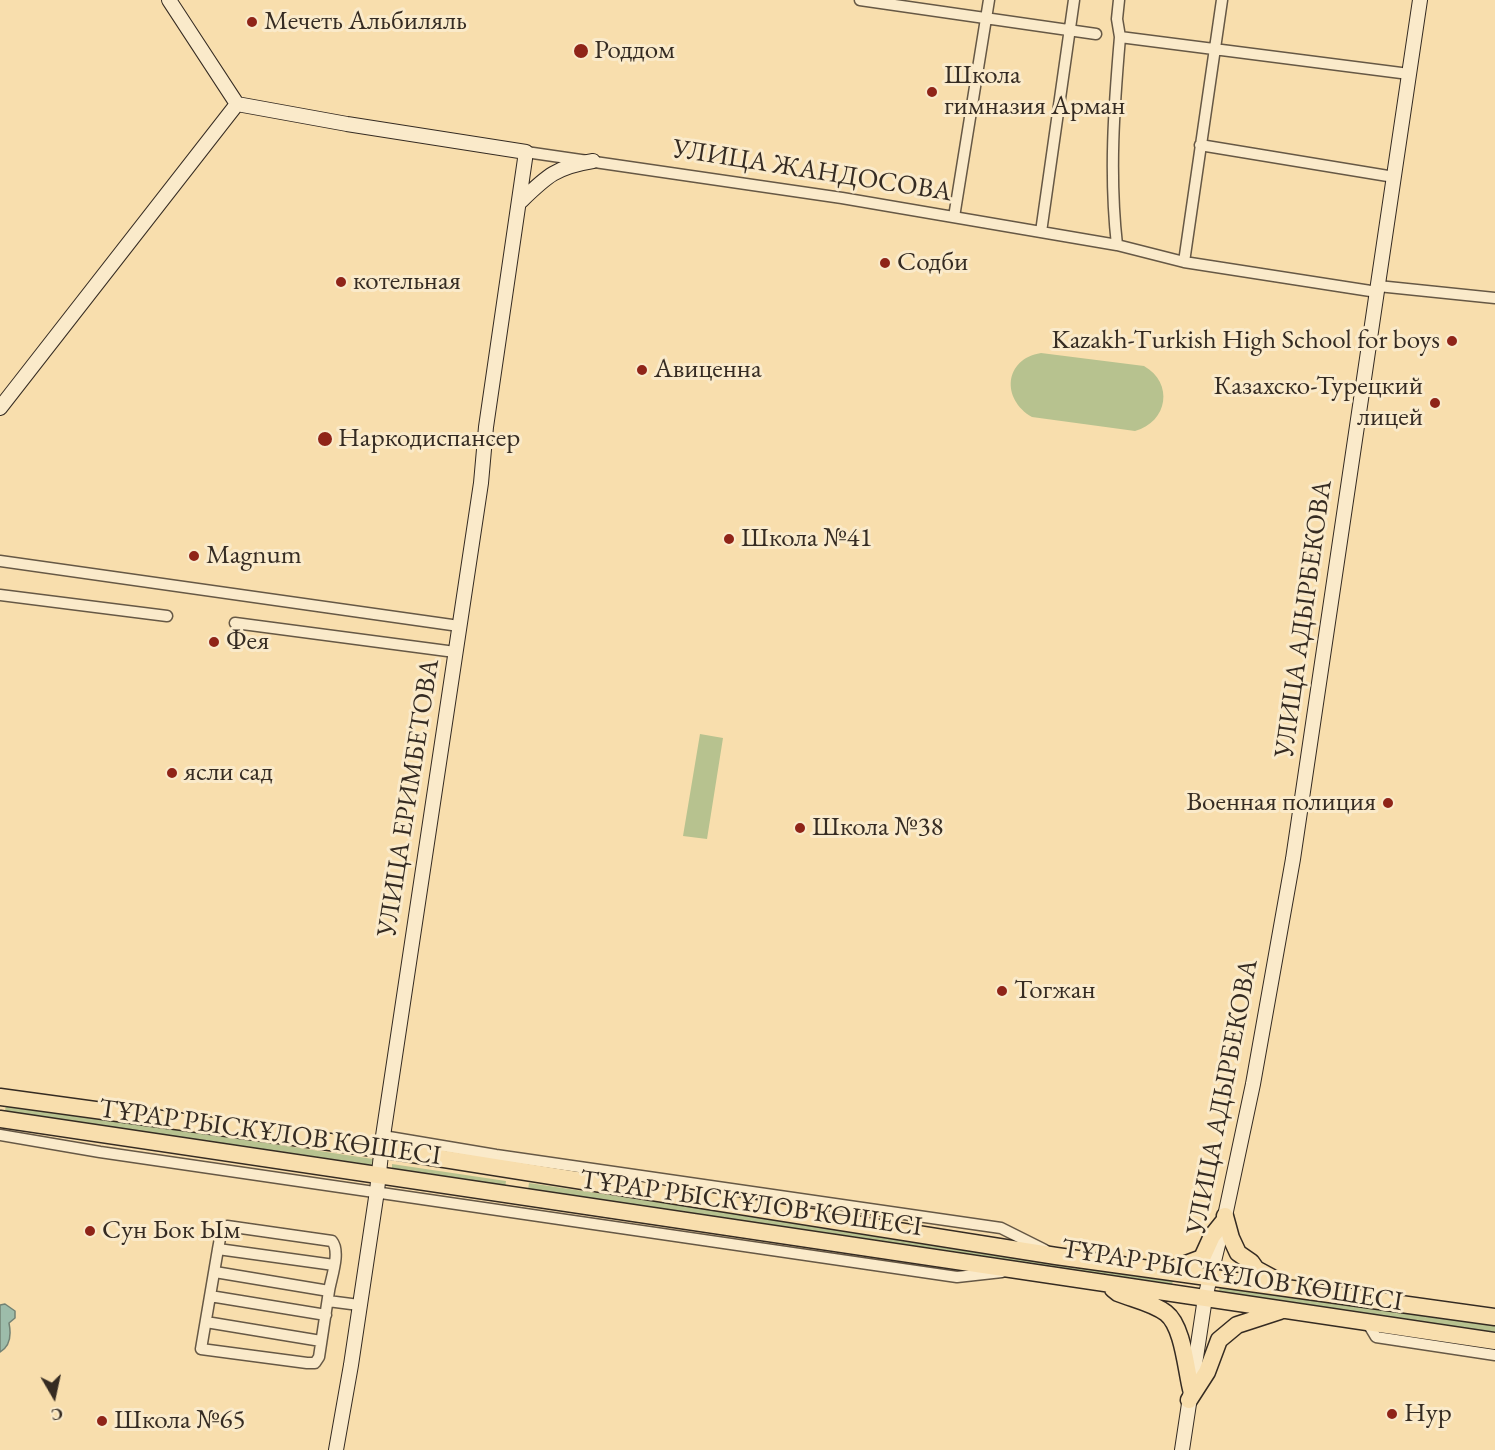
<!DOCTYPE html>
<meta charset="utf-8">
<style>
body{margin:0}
#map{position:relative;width:1495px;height:1450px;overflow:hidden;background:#f8dead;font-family:"EB Garamond",serif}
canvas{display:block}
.north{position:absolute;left:24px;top:1366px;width:60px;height:60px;-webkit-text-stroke:4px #faeaca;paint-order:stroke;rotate:171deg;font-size:16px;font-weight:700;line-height:24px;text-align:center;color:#352b22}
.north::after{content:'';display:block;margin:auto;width:21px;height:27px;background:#352b22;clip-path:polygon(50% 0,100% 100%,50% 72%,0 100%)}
</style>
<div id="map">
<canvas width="1495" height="1450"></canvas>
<div class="north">С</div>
</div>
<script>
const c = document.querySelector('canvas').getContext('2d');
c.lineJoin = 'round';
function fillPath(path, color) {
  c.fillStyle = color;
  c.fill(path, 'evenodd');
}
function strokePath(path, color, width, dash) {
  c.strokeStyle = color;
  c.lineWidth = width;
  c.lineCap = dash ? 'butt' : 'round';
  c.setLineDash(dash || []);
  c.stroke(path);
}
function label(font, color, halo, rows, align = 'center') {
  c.font = font + ' "EB Garamond",serif';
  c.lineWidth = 6;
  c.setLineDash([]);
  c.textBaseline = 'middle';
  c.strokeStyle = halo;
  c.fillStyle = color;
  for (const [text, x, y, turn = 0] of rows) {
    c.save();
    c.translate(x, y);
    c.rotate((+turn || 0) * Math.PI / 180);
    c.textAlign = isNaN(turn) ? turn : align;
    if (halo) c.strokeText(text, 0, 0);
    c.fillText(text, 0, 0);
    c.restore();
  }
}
const green = new Path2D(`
 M1041,353L1144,366C1174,383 1168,422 1135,431L1032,417C1001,399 1004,359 1041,353Z
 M700,734L723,738L707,839L683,836Z
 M6,1104L373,1159L372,1165L5,1111Z
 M392,1164L506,1181L505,1188L392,1172Z
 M529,1183L1173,1279L1172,1286L528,1190Z
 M1220,1284L1495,1325V1334L1219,1293Z`);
const water = new Path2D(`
 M5,1304L15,1311V1318L9,1323C11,1333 11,1346 0,1352V1305Z`);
const street = new Path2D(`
 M860,0L1096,34
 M1120,37L1409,74
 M1200,145L1394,177
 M526,152L842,198L1117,245L1184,262L1377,292
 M954,217L989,0
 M1041,232L1074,0
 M1117,245C1109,174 1114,107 1120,37L1117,19L1119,0
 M1184,262L1222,0
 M1378,286L1495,298
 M0,561L459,626
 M0,595L167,616
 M235,623L455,652
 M0,1135L100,1152L957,1277L1002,1272
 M383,1136L496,1155L1001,1228L1045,1250
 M215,1272L329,1291L319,1357L315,1363H307L201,1349L218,1249
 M329,1291C331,1278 341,1252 332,1241L227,1226L222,1228L218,1249L334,1265
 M210,1296L326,1315
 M328,1301L359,1305
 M206,1322L321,1341
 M1367,1322L1376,1337L1495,1355`);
const secondary = new Path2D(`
 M169,0L237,104
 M237,104L347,124L526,152L486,427L481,483L383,1136L377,1191L351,1365L336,1450
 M519,203C546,177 555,167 593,161
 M0,408L237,104
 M1182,1450L1205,1298L1225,1216L1253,1084L1293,859L1420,0`);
const primary = new Path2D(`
 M0,1097L381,1149L1056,1256L1495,1317
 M0,1119L1495,1341
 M1225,1216L1231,1238L1238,1253L1251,1262L1256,1269L1280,1282
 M1170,1270L1202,1258L1212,1236L1224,1221
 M1113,1289L1118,1293C1133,1299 1153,1303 1166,1313C1183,1326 1186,1369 1191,1389
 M1189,1400L1207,1372L1219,1340L1237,1325L1280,1311`);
const markers = [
 [252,22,6,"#8f2418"],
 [581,51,8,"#8f2418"],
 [932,92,6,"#8f2418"],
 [885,263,6,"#8f2418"],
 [341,282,6,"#8f2418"],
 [1452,341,6,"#8f2418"],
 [642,370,6,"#8f2418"],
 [1435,403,6,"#8f2418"],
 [325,439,8,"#8f2418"],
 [729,539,6,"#8f2418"],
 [194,556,6,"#8f2418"],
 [214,642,6,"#8f2418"],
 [172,773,6,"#8f2418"],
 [1388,803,6,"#8f2418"],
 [800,828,6,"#8f2418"],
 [1002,991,6,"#8f2418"],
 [90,1231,6,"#8f2418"],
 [1392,1414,6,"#8f2418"],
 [102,1421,6,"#8f2418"]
];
const poiNames = [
 ["Мечеть Альбиляль",264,22],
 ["Роддом",594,51],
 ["Школа",944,76],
 ["гимназия Арман",944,107],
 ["Содби",897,263],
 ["котельная",353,282],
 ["Kazakh-Turkish High School for boys",1440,341,"right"],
 ["Авиценна",654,370],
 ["Казахско-Турецкий",1423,387,"right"],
 ["лицей",1423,418,"right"],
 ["Наркодиспансер",338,439],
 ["Школа №41",741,539],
 ["Magnum",206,556],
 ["Фея",226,642],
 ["ясли сад",184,773],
 ["Военная полиция",1376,803,"right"],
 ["Школа №38",812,828],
 ["Тогжан",1014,991],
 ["Сун Бок Ым",102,1231],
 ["Нур",1404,1414],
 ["Школа №65",114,1421]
];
const streetNames = [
 ["УЛИЦА ЖАНДОСОВА",812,171,9],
 ["УЛИЦА АДЫРБЕКОВА",1304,619,-82],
 ["УЛИЦА ЕРИМБЕТОВА",409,798,-81],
 ["УЛИЦА АДЫРБЕКОВА",1223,1097,-79],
 ["ТҰРАР РЫСКҰЛОВ КӨШЕСІ",270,1133,8],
 ["ТҰРАР РЫСКҰЛОВ КӨШЕСІ",751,1204,8],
 ["ТҰРАР РЫСКҰЛОВ КӨШЕСІ",1232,1276,9]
];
fillPath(green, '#b7c28f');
fillPath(water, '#9dbcaa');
strokePath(water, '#738274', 1.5);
strokePath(street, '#665845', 13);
strokePath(secondary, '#352b22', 16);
strokePath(primary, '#352b22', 19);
strokePath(street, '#faeaca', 10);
strokePath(secondary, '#faeaca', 14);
strokePath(primary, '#f8dead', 16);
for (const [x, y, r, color] of markers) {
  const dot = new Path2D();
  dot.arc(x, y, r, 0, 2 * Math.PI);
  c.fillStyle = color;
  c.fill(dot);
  strokePath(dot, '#faeaca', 2);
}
label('27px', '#352b22', '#faeaca', poiNames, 'left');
label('27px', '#352b22', '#faeaca', streetNames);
</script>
